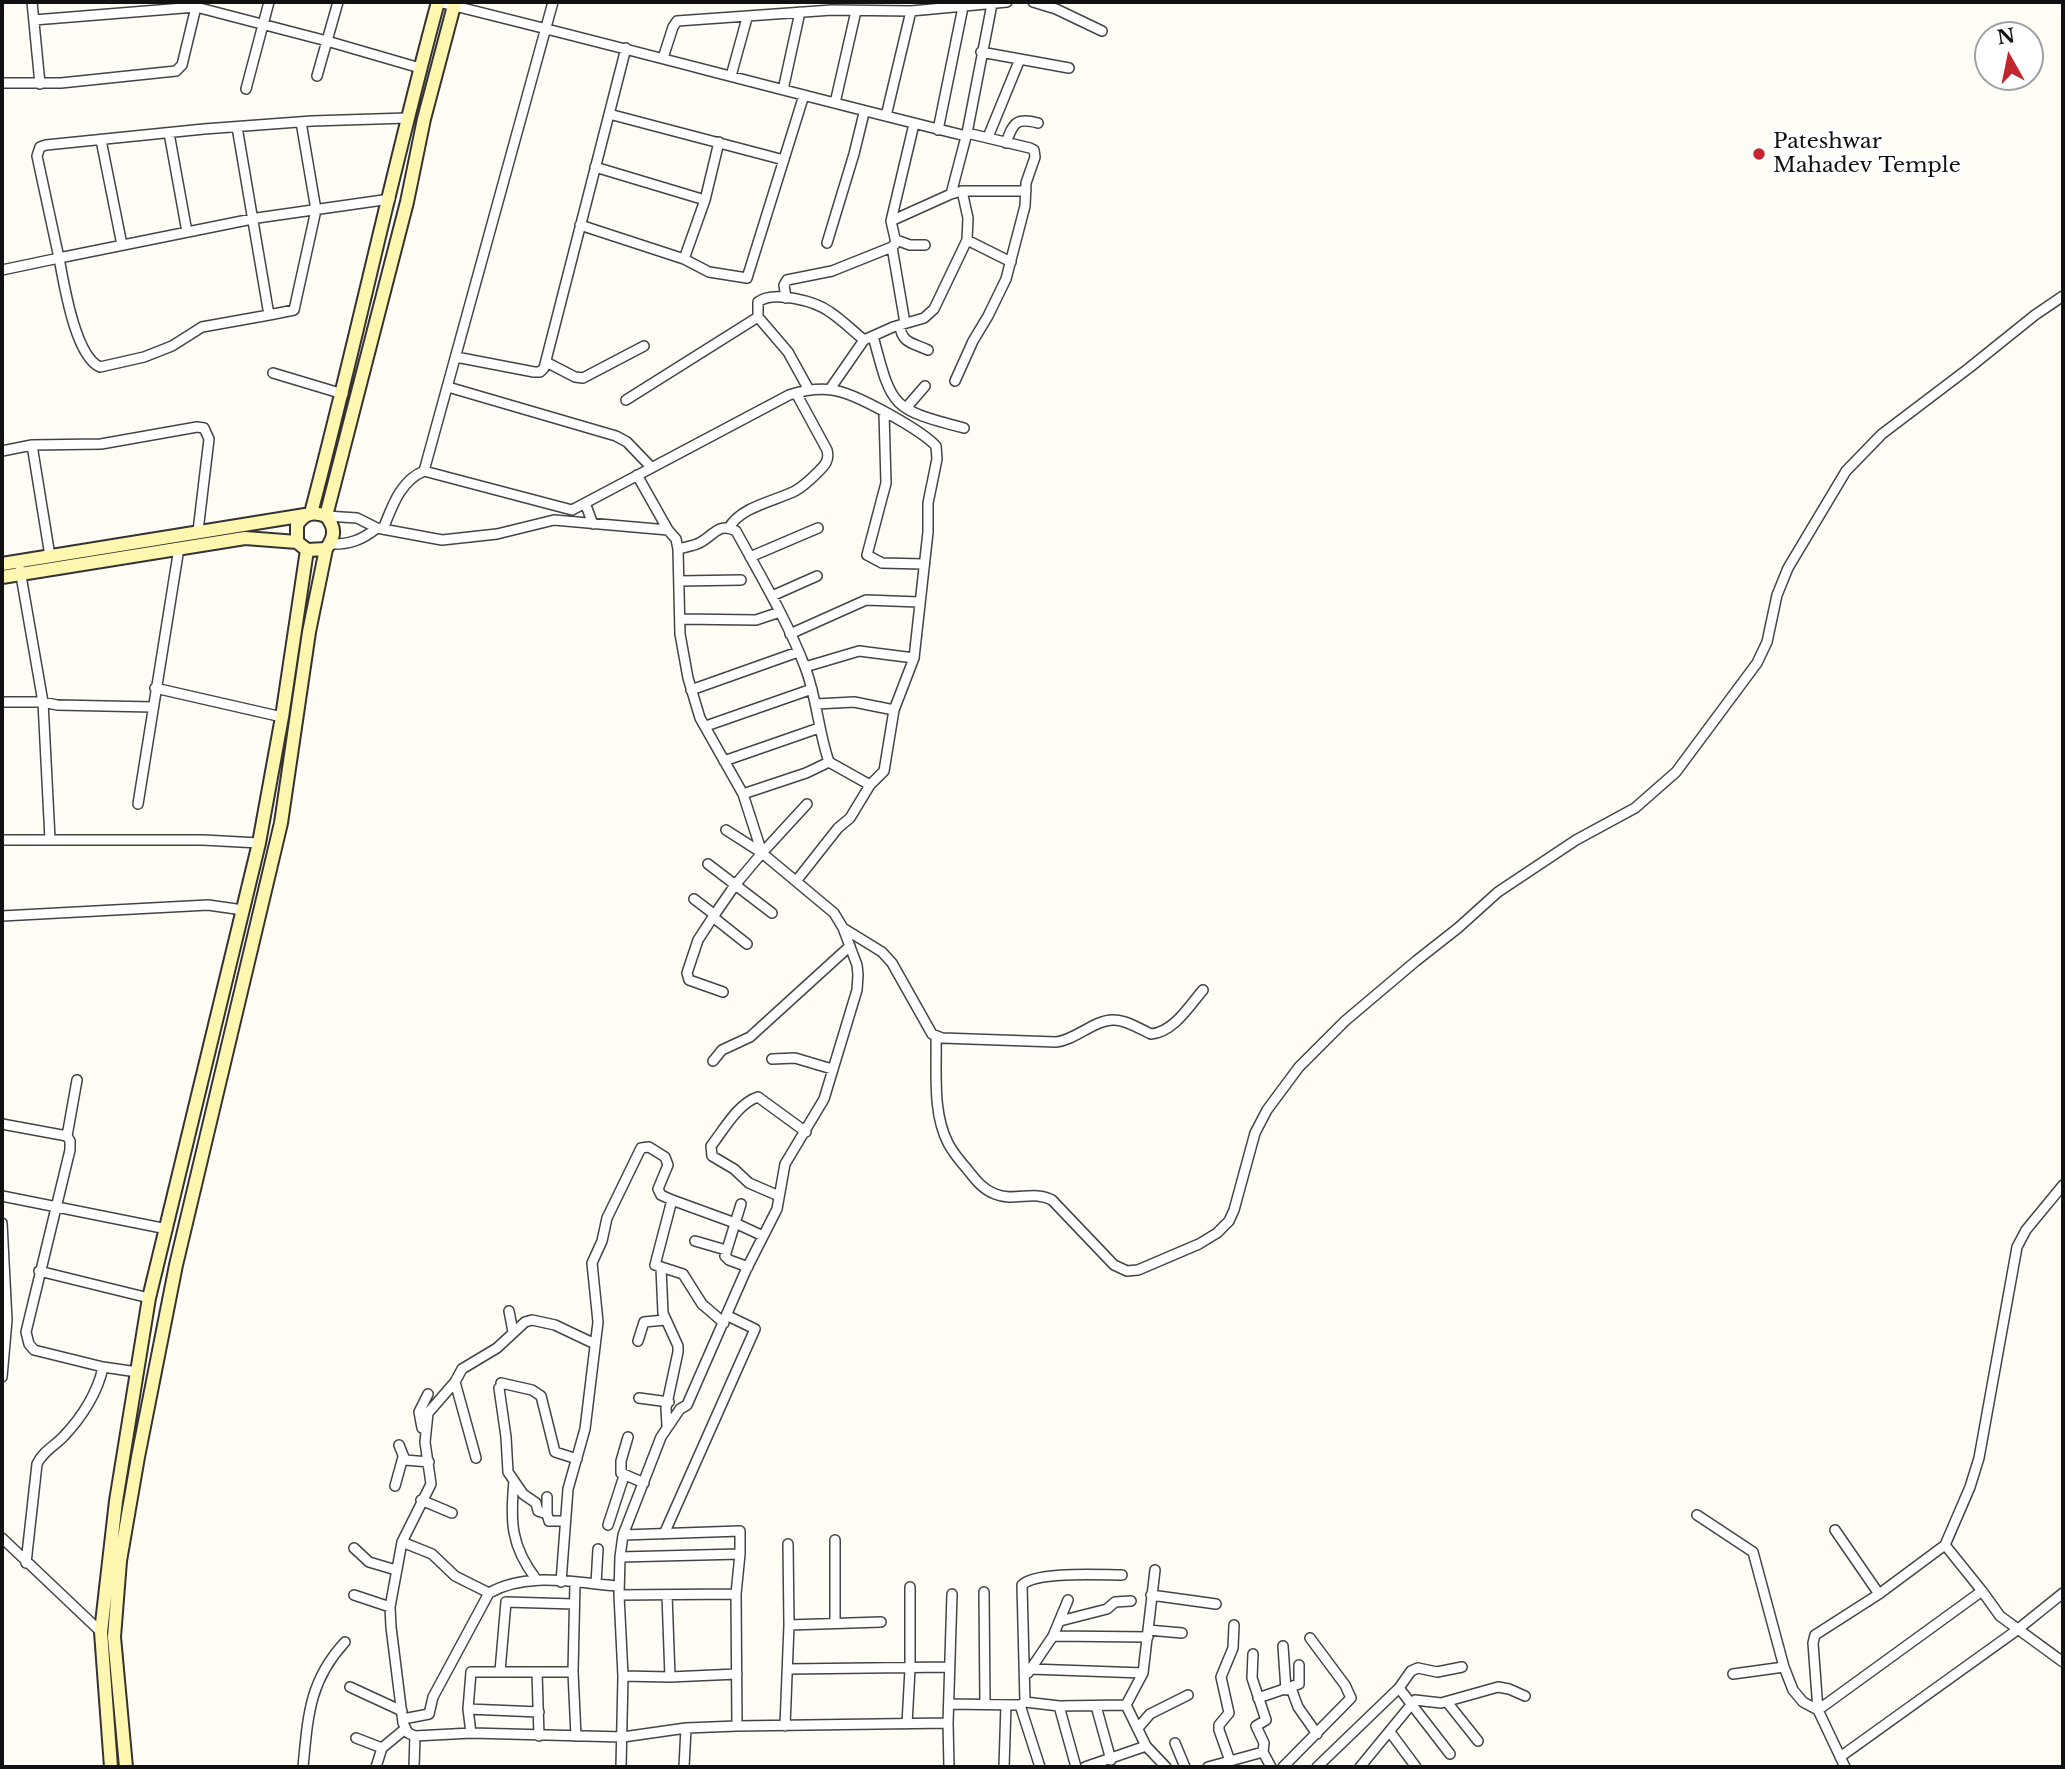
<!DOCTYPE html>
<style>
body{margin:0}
#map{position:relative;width:2065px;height:1769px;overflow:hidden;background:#fffdf5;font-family:"Libre Baskerville",serif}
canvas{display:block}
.frame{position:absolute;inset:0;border:4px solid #111;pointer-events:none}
.north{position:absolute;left:1974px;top:21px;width:70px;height:70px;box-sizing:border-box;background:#fff;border:2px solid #a0a0a0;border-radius:50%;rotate:351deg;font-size:19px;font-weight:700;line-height:28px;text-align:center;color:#111}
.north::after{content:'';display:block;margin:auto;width:24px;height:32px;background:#c4262e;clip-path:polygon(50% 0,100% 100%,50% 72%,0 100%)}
</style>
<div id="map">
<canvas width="2065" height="1769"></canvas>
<div class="frame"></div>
<div class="north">N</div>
</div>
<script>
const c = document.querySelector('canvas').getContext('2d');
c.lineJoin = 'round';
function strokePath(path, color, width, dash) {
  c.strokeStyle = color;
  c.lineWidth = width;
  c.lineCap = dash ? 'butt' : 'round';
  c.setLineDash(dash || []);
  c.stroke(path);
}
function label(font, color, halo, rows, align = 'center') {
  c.font = font + ' "Libre Baskerville",serif';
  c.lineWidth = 7;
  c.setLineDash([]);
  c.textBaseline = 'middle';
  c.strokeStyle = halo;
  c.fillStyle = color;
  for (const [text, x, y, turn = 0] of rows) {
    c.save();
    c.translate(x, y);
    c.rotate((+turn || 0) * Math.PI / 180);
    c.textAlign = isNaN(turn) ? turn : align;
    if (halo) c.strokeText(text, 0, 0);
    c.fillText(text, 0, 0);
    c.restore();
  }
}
const street = new Path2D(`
 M32,2L40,84
 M438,2C615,45 790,93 966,136
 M1033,2L1056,9L1102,31
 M34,20L196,7L197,3
 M981,52L1069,68
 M663,58L673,27L677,21L832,10L911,11L1007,2
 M317,76L338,2
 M731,76L747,18
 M2,83H61L176,71L182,65L196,7L327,41L420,68
 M246,89L269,2
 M783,90L800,12
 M835,103L856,11
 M609,114L784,160
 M886,116L911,11
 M237,127L269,315L294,310L316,210L301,122
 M938,130L963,7
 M169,133L187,232
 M988,137L1020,59
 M101,140L122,245
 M1006,143C1013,123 1016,117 1038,123
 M595,167L705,200
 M951,194L967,133L992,4
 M390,199L257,218L59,258L37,156L40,147L46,145L204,129L312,121L407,118
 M891,221L951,194L962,191H1026
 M580,225L684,259L709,272L747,278L804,95
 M896,240L910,245H925
 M967,240L1011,262
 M827,243L854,154L864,113
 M892,247L905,323
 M684,259L705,200L719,142
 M2,270L59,258C64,284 75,356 100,367L144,357L172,346L202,327L269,315
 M786,298L784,285L787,280L832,271L892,247L896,243L891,221L914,124
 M758,317V302C773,290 815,301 830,312C842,320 853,331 864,340L830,389
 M900,325C901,343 913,343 928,350
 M873,336C892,408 891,409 964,428
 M864,340L893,327L924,318L934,309L967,240L968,218L962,191
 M456,357L534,372H540L544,368L626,48
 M546,362L575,377L583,378L644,346
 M273,373L343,394
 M955,381L973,341L988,316L1006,279L1025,206L1026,183L1035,157L1034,150L1030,148L967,133
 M448,387L616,436L627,442L651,467
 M626,400L758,317L788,352L809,390
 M906,408L925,386
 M884,413L886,483L867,555L882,563L923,564
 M32,445L101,444L197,427L204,428L209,439L198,531
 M2,451L32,445L50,556
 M424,471L572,510L789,395C802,391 818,388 832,390C854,392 921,430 936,446L937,459L928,503V532L914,658L894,710L854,702L816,704
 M637,475L668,530
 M585,503L593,524
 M326,516L357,518L377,528L442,540L497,534L554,520L668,530L676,539L678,549L680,634L688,678L700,718L743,794L762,853L735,885L713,917L747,944
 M729,528C740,507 775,501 795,491C804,486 810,480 817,473C824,466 830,461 827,450L796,393
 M383,529C392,507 400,481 424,471L553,2
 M329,544C349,545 362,540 377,528
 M678,549C685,547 695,546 701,542C714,535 719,522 736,531C760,575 787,620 805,667C817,698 818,730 829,762L806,773L743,794
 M750,557L818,528
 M679,581L741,580
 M772,596L817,576
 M680,619L756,620L780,612
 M790,634L866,600L919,602
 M805,667L859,651L914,658
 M155,688L282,717
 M691,690L798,652
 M2,702H43L20,570
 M706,726L812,689
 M724,761L819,728
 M829,762L870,785
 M138,804L179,548
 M50,839L43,702L57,705L153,707
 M2,840H203L259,843
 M762,853L807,804
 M708,864L772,913
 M797,880L838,828L850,818L870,785L884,771L894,710
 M694,899L715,915
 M2,916L208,905L243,910
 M713,917L698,940L687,973L689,980L723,992
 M843,928L882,952L892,963L932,1034L942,1038L1056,1042C1076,1040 1095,1019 1114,1020C1126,1020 1140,1029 1151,1034C1174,1032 1189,1006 1203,990
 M936,1037C937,1071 932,1112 948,1143C953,1153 960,1161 967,1169C975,1179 982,1189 995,1194C1014,1202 1034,1190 1052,1200L1114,1265L1127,1271L1138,1270L1199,1244L1217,1233L1229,1221L1234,1210L1255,1133L1267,1110L1299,1067L1345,1021L1416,961L1458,928L1498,892L1576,840L1635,808L1676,772L1757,663L1767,642L1777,595L1788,568L1846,471L1882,434L1969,368L2035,315L2063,296
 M772,1059L795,1058L832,1069
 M713,1061L722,1050L750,1037L850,946
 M2,1124L67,1136L70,1141V1150L26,1332L29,1344L34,1350L103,1367C98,1392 82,1417 64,1436C55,1446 43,1451 37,1464L26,1563
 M67,1136L77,1080
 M2,1196L167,1229
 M779,1196L749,1183L734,1169L712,1156L711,1146C723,1131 738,1103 758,1097L806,1132
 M672,1200L735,1223L763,1236
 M741,1204L725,1256L729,1260L748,1267
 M2,1223L7,1320L2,1377
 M695,1241L726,1250
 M661,1268L663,1313L678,1346V1352L666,1408L667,1426
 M39,1271L149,1298
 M509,1311L513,1332
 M638,1341L644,1322L665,1320
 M595,1344L555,1325L532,1320L525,1322L497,1348L462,1369L455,1382L428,1413L425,1442L431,1484L402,1542L390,1607L391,1627L403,1723L408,1733L415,1736L471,1733L623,1737L686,1728L737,1726L948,1723L949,1767
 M103,1367L137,1372
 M455,1382L476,1458
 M501,1383L532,1390L541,1396L555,1452L577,1459
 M499,1388L506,1437L508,1472L523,1494L536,1503L538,1511L547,1514L549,1521H565
 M639,1398L669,1402
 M422,1428L419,1412L428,1394
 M628,1437L621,1461V1473L644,1483
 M399,1445L405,1460L429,1462
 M514,1481C510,1522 511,1546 536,1579
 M395,1486L403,1457
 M547,1497V1514
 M421,1500L452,1513
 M1697,1515L1753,1552L1784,1667L1793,1690L1803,1702L1818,1710
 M608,1525L624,1476
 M1835,1530L1879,1594
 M664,1534L755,1329L728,1316
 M623,1535L740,1531V1554L736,1594L737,1726
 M2,1538L101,1632
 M835,1540V1623
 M402,1542L432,1554L455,1576L489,1593
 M354,1548L369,1562L396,1570
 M620,1557L740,1554
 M561,1582L568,1489L585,1429L598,1322L592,1263L602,1241L607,1218L641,1148L649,1147L665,1157L668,1165L658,1189L661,1195L672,1200L655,1265L683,1274L702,1304L724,1323
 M575,1583L573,1672L576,1736
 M596,1584L598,1549
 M1982,1591L1945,1545L1970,1487L1979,1458L2017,1247L2026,1230L2063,1185
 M984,1592L985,1704
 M354,1595L390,1607
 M619,1595L736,1594
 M667,1595L670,1677
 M1151,1595L1216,1604
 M1060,1621L1107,1609L1115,1602L1131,1601
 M789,1625L881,1622
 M1148,1630L1182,1633
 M1053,1636L1148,1637
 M1283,1646L1286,1690
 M1253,1654L1252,1678L1266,1720L1256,1726L1264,1743L1263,1752
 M788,1669L949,1667
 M1031,1669L1143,1673
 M500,1671L506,1602L574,1604
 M537,1672L539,1736
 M1028,1673L1053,1636L1068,1600
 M1733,1674L1784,1667
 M623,1676L670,1677L737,1674
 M350,1687L402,1711
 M1291,1688L1298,1707L1317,1734
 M1399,1688L1450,1754
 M1258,1698L1299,1684V1665
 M1025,1702L1022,1585C1036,1571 1101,1575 1122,1575
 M1447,1702L1478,1741
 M949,1704L1020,1705L1025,1702L1059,1706L1126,1705L1146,1746
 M1020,1705L1040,1767
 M1126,1705L1143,1673L1155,1570
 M1059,1706L1076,1767
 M1096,1706L1111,1760
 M468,1709L471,1672H573
 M1818,1710L1982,1591L2000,1616L2063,1662
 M403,1719L429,1714L433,1697L489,1593C527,1571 576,1583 619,1586
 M948,1723L952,1594
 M907,1724L910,1669V1587
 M785,1726L789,1625L788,1544
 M1138,1728L1150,1714L1188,1695
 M1390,1732L1416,1767
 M471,1733L468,1709L539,1712
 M356,1738L382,1748
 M1175,1743L1185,1767
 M1840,1757L2017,1630L2063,1593
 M1230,1761L1219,1730V1725L1229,1713L1221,1677L1233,1648L1234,1625
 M303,1767C308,1716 309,1681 345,1642
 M376,1767L382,1748L405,1729
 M414,1767L415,1736
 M621,1767L623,1676L619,1595L620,1557L623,1535L661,1437L680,1409L687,1405L746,1270L777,1209L785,1164L824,1099L857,990L858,975L857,965L843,928L834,913L762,853L726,830
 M684,1767L686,1728
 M1004,1767L1006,1705
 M1085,1767L1146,1746L1166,1767
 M1208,1767L1263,1752L1271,1767
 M1283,1767L1351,1698L1345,1685L1310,1638
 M1317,1767L1399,1688L1411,1671L1418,1668L1437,1672L1462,1667
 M1360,1767L1415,1700L1441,1703L1498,1687L1509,1689L1525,1696
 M1845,1767L1818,1710L1813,1643L1815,1635L1879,1594L1945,1545`);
const secondary = new Path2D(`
 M311,513C356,343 392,171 438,2
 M326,516C313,511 304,513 297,525V542L307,550L326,549C335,537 336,528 326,516L407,202L424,119L455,2
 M2,564L305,515
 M2,577L245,538L297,542
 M111,1767L101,1632L116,1501L149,1298L259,843L282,717L307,550
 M126,1767L114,1637L120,1561L138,1457L176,1265L281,823L309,632L326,549`);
const markers = [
 [1759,154,7,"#c4262e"]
];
const poiNames = [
 ["Pateshwar",1773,142],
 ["Mahadev Temple",1773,166]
];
strokePath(street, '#444', 12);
strokePath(secondary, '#333', 16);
strokePath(street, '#fff', 9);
strokePath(secondary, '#fff6b0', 12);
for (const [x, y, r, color] of markers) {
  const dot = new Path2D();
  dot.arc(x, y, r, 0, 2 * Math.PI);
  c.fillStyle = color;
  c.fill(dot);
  strokePath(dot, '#fff', 2.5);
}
label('21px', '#111', '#fff', poiNames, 'left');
</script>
